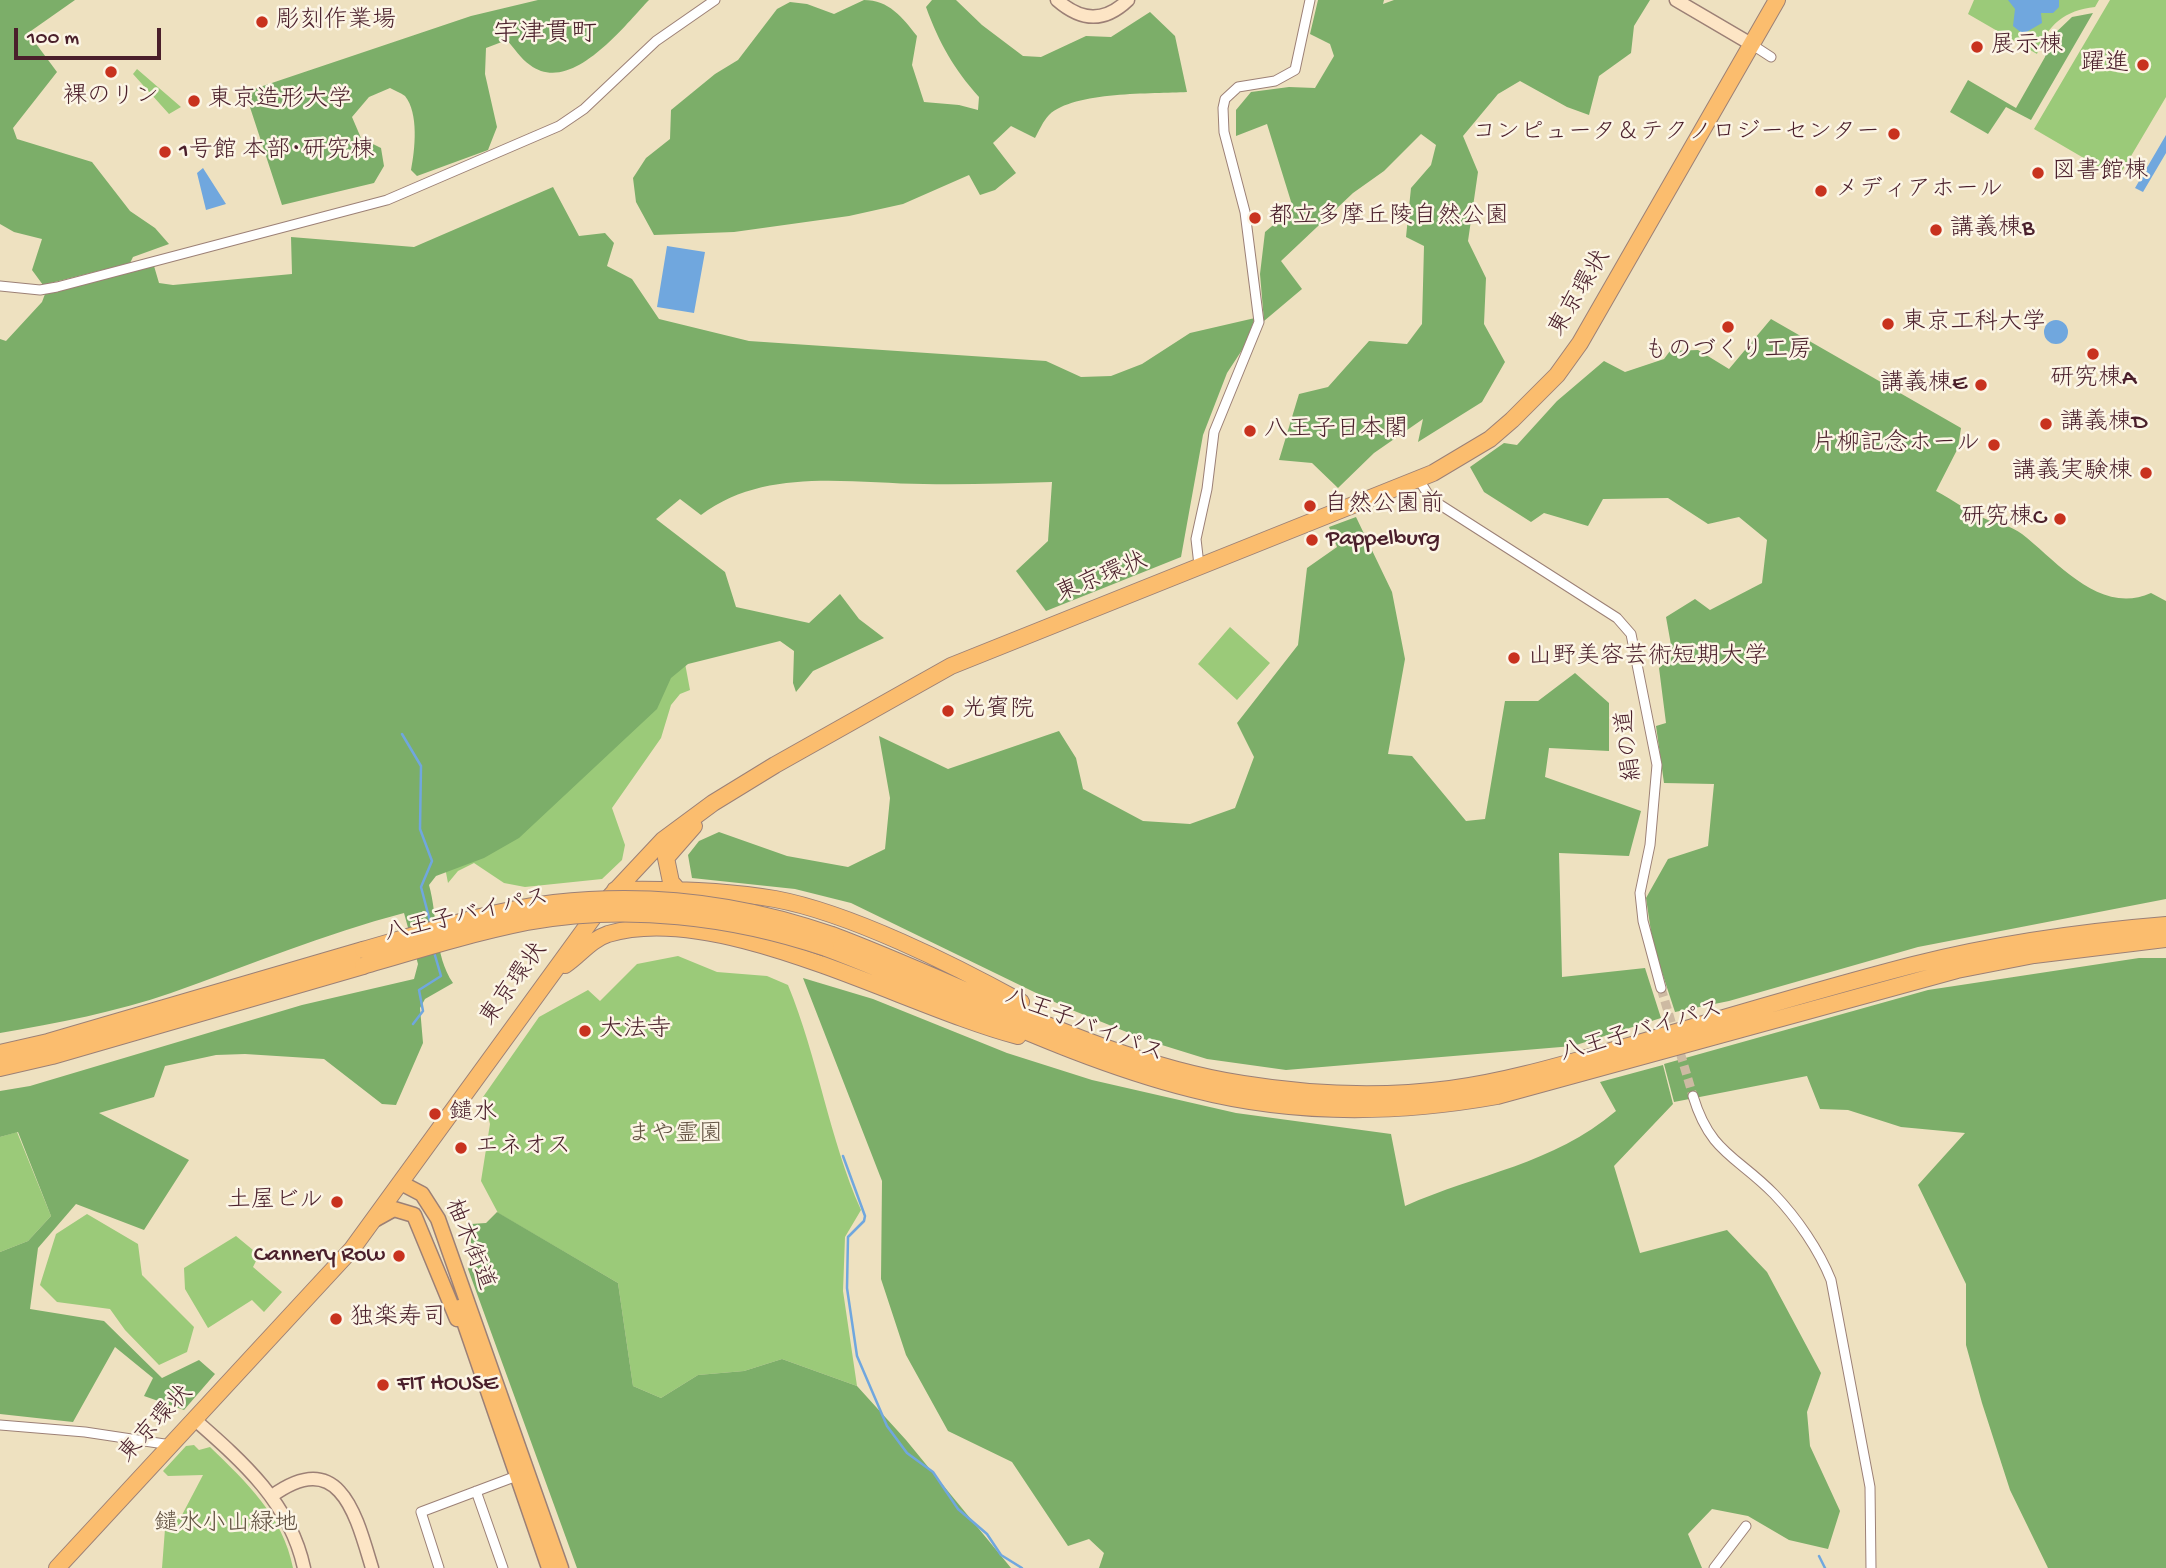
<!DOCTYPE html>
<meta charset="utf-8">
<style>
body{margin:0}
#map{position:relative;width:2166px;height:1568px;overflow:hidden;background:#eee1c0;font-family:"Gochi Hand",sans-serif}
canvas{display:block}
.scale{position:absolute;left:14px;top:28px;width:147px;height:32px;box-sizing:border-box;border:4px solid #4a1f2b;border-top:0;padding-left:9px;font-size:21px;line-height:24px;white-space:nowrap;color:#4a1f2b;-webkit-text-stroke:5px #fcf5e5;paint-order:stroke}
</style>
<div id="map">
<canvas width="2166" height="1568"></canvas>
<div class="scale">100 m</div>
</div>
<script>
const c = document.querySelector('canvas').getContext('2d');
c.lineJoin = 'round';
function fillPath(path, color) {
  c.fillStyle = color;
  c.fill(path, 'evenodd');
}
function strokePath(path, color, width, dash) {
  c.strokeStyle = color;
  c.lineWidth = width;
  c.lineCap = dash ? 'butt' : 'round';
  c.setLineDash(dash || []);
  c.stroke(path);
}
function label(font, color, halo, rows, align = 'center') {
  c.font = font + ' "Gochi Hand","Klee One",sans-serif';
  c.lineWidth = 5;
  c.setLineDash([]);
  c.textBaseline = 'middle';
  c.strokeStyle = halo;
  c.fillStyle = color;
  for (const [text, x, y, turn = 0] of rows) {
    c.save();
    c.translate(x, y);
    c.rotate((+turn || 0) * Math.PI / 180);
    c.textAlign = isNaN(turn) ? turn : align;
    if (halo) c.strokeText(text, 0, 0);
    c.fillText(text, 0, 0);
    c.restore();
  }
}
const green = new Path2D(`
 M1974,0H2099L2095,7C2065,10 2047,25 2037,54L1968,14Z
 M2110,0H2166V97L2118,178L2034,129Z
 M137,69L181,107L169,114L133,74Z
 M678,626L690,690L680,694L671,705L661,738L612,808L625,845L622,860L602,879L525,887L504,883L474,863L458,871L448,883L438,831Z
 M1230,627L1270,663L1237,700L1198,664Z
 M678,956L717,972L767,976L788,985C818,1058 829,1138 861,1210L845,1237L843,1291L857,1386L782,1359L744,1371L698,1375L661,1398L633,1386L618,1283L498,1213L481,1181L490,1124L483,1097L539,1017L588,990L600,1001L637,964Z
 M17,1132L51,1216L28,1241L0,1252V1137Z
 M87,1214L138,1244L142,1275L194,1327L187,1352L159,1365L125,1330L110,1309L57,1302L40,1285L56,1234Z
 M236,1236L259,1255L253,1267L282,1292L264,1312L252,1300L208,1328L185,1289L184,1268Z
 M194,1445L199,1450L210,1447C246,1482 283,1516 293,1568H162L165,1529L182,1515L203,1475L168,1476L163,1471L186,1446Z`);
const forest = new Path2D(`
 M0,0H75L28,33L57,72L13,128L17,139L92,162L130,211L155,228L169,244L133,257L130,263L43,285L32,270L42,239L14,232L0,224Z
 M538,0H649C624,26 571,96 530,65C521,59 514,48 507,40L486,48L485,74L497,127L488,150L417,176L411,170C415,150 419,113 405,96C401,93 394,90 390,88L369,97L352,117L361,138L381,148L384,166L374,183L282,205L245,92L471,16Z
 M864,0C889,0 902,17 917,36L912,65L924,102L959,105L978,110L979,97C954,69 939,43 926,7L932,0H956L982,25L1023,56L1041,57L1086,36L1111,37L1150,12L1175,36L1187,92C1153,94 1074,91 1049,115C1043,121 1039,131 1035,138L1011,126L993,143L1016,173L995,190L980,195L969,175L903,204L849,216L734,232L654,235L636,202L633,178L646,158L670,139L671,110L715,74L738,60L777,9L790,2L807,4L834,14Z
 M1318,0H1384L1383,4L1394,0H1650L1634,26L1631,53L1599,76L1589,115L1567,107L1520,81L1498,94L1463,136L1478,172L1468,241L1486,278L1484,324L1505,362L1482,402L1418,442L1423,419L1374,453L1338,488L1312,463L1279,460L1299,394L1328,387L1369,341L1407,344L1422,324L1424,246L1406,237L1411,188L1431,165L1436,145L1421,134L1384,171L1353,193L1281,261L1302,289L1264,321L1260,274L1265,232L1293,208L1267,124L1236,136V110L1251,92L1289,87L1315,88L1334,56L1330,44L1310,34Z
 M2093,13L2031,120L2006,107L1988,134L1950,112L1968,80L2016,108L2045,57L2050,38L2072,17Z
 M553,187L579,236L605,233L614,243L607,266L632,279L659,319L749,341L1046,361L1081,377L1111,376L1142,364L1190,333L1255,318L1244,347L1227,373L1203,435L1181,557L1046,611L1016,571L1048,541L1052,482C1010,483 966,485 924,484C849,483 764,467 701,515L680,499L656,519L725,572L736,607L809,623L840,594L859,619L884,638L813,671L796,692L793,683L794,651L780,641L688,664L671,678L657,709L519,838L484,858L436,876L429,885C438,917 434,955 453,983L425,999L420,1008L423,1043L396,1105L382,1104L324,1059L245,1054L216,1055L165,1066L154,1097L99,1113L189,1160L144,1230L76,1204L38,1248L30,1309L104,1321L162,1378L199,1360L215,1374L184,1410L144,1396L153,1378L115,1347L73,1422L0,1414V1252L28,1241L51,1216L18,1132L0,1137V1091L30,1086L302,1005L414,979L418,964L404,913C324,934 249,965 171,993C117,1012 57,1023 0,1033V339L6,341L42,302L45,294L154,266L159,283L173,285L292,274L291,237L414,247Z
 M1771,319L1961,428L1958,448L1936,491C1953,500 1970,513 1988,520C2000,524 2011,526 2022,534C2058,562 2100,616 2151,593L2166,601V899L1918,947L1729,1001L1675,1012L1653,945L1646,898L1668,859L1708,846L1714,784L1664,783L1656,726L1666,723L1659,668L1673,656L1666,617L1695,599L1710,610L1762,583L1767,540L1739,517L1708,524L1668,498L1603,499L1588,526L1544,513L1531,522L1484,492L1470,467L1504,443L1517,445L1557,401L1604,361L1625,372L1664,359L1670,351L1698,350L1729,369Z
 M1356,517L1392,592L1405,659L1388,754L1412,756L1466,821L1485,819L1505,701H1538L1575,673L1609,703V751L1549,748L1545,777L1641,811L1629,856L1559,853L1562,977L1645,968L1661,1018L1573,1046L1286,1070L1207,1059L1149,1041L1067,1008L851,903L795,889L692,878L688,855L699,841L719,832L787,856L848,867L885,849L890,798L879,736L948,769L1059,731L1076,758L1083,789L1143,821L1190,824L1235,808L1254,757L1237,723L1298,645L1307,568L1337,547L1329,527Z
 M2139,958H2166V1568H2048L2010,1490L1982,1403L1966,1345V1284L1918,1185L1965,1133L1901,1127L1848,1110L1820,1109L1807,1076L1674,1102L1664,1064L1928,990Z
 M803,978L873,999L1007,1053L1092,1080L1236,1113L1391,1134L1405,1206C1479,1173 1552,1165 1616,1111L1600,1082L1663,1065L1673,1104L1614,1166L1640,1253L1727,1230L1767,1272L1821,1373L1807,1412L1810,1446L1840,1511L1828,1549L1789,1540L1748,1516L1712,1509L1688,1534L1702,1568H1099L1104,1553L1089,1539L1068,1546L1012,1462L948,1431L906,1355L881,1279L882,1181Z
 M497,1212L618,1283L633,1386L661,1398L698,1375L744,1371L782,1359L857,1386L906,1440L1011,1568H577L468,1269L471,1262V1224L486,1223Z`);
const water = new Path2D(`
 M2008,0H2059V7L2053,13H2041L2042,23L2023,34L2013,26L2015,9Z
 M2166,135V153L2143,192L2135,188Z
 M203,168L226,204L206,210L197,173Z
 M667,246L705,252L694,313L657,307Z
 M2044 332a12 12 0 1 1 24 0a12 12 0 1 1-24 0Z`);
const stream = new Path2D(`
 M402,734L421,766L420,829L432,861L421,887L431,925
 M413,1024L423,1011L419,990L441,976L434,952
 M843,1156L865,1216L864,1221L848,1237L847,1288L857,1356L887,1426L907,1453L933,1472L958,1509L987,1534L1001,1555L1022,1568
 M1819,1556L1825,1568`);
const streetTunnel = new Path2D(`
 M1661,988L1693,1096`);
const street = new Path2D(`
 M1751,44L1771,57
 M0,286L40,290L57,287L387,200L559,126L584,109L656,41L715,0
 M1419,480L1431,499L1617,618L1631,634L1657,765L1650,845L1640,893L1643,921L1661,988
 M1199,565L1196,539L1207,489L1214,432L1259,322L1245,212L1224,132L1223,108L1225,99L1238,87L1275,81L1295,70L1310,0
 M1693,1096C1710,1153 1737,1156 1774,1194C1797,1218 1819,1250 1831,1280L1870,1487L1871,1568
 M0,1425L85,1432L171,1445
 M476,1491L503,1568
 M439,1568L421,1512L522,1474
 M1714,1568L1746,1526`);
const secondary = new Path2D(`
 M1057,0C1081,21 1104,23 1128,0
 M1676,0L1751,44
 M194,1419C243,1462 290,1503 304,1568
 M272,1496C340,1447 356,1515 372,1568`);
const primary = new Path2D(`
 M401,1183L422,1194L438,1219L561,1568
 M376,1219L394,1209L414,1215L457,1319
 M459,1307L549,1568`);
const highway = new Path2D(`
 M615,890C668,889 723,890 775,899C850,913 954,965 1021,1002
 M679,891L671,882L666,858L694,826
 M832,935C966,985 1101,1062 1243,1084C1311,1095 1381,1098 1450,1089C1510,1081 1568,1063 1625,1047C1721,1019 1816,990 1913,965C1996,944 2080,932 2166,925
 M826,948C949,994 1065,1057 1192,1089C1292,1115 1396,1114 1497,1096L1957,970L2034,955L2166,939
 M565,965C580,955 590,940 608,934C719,900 906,1007 1018,1036
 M0,1053L48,1042L363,950
 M0,1068L52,1056L363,966
 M57,1568L352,1249L603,904L663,840L713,803L775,765L951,666L1433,473L1490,439L1512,420L1557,375L1580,343L1777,0`);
const highwayBridge = new Path2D(`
 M363,950C426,932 489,911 554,903C648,892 743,904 832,935
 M363,966C417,950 472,933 527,922C627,904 731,916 826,948`);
const markers = [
 [262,22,7,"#c8321e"],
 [1977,47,7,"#c8321e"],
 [2143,65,7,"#c8321e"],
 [111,72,7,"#c8321e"],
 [194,101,7,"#c8321e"],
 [1894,134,7,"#c8321e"],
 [165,152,7,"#c8321e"],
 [2038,173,7,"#c8321e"],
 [1821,191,7,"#c8321e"],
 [1255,218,7,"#c8321e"],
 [1936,230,7,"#c8321e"],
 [1888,324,7,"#c8321e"],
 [1728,327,7,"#c8321e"],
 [2093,354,7,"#c8321e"],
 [1981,385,7,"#c8321e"],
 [2046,424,7,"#c8321e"],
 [1250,431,7,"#c8321e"],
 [1994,445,7,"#c8321e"],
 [2146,473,7,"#c8321e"],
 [1310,506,7,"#c8321e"],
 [2060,519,7,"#c8321e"],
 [1312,540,7,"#c8321e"],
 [1514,658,7,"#c8321e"],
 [948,711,7,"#c8321e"],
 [585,1031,7,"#c8321e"],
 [435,1114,7,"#c8321e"],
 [461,1148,7,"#c8321e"],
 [337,1202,7,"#c8321e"],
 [399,1256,7,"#c8321e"],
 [336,1319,7,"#c8321e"],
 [383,1385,7,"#c8321e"]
];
const poiNames = [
 ["彫刻作業場",276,22],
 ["展示棟",1991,47],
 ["躍進",2129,65,"right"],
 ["裸のリン",111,98,"center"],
 ["東京造形大学",208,101],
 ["コンピュータ＆テクノロジーセンター",1880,134,"right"],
 ["1号館 本部･研究棟",179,152],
 ["図書館棟",2052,173],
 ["メディアホール",1835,191],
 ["都立多摩丘陵自然公園",1269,218],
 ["講義棟B",1950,230],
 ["東京工科大学",1902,324],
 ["ものづくり工房",1728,352,"center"],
 ["研究棟A",2093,380,"center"],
 ["講義棟E",1967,385,"right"],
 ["講義棟D",2060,424],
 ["八王子日本閣",1264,431],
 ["片柳記念ホール",1980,445,"right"],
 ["講義実験棟",2132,473,"right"],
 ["自然公園前",1324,506],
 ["研究棟C",2046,519,"right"],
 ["Pappelburg",1326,540],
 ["山野美容芸術短期大学",1528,658],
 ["光賓院",962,711],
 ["大法寺",599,1031],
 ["鑓水",449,1114],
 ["エネオス",475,1148],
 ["土屋ビル",323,1202,"right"],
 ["Cannery Row",385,1256,"right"],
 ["独楽寿司",350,1319],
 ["FIT HOUSE",397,1385]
];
const streetNames = [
 ["東京環状",1581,294,-59],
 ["東京環状",1102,579,-22],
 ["絹の道",1631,745,-97],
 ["八王子バイパス",467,917,-13],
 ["東京環状",515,985,-54],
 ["八王子バイパス",1084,1027,21],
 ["八王子バイパス",1642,1033,-16],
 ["柚木街道",468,1245,68],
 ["東京環状",157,1425,-47]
];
const parkNames = [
 ["まや霊園",675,1136],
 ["鑓水小山緑地",226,1525]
];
const neighbourhoodNames = [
 ["宇津貫町",545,36]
];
fillPath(green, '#9bca79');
fillPath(forest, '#7cae69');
fillPath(water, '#70a7de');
strokePath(stream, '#70a7de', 2.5);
strokePath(streetTunnel, '#cdbaa2', 9, [9, 4.5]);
strokePath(street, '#9c8076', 11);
strokePath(secondary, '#9c8076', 15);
strokePath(primary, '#9c8076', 17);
strokePath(highway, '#9c8076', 18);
strokePath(street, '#fff', 9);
strokePath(secondary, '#fde5c5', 12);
strokePath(primary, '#fbbd6e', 14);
strokePath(highway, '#fbbd6e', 16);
strokePath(highwayBridge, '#9c8076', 18, []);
strokePath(highwayBridge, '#fbbd6e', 16);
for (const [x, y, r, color] of markers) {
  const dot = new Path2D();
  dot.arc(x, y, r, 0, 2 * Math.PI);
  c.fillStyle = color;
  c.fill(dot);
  strokePath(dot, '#fcf5e5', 2.5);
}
label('24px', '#4a1f2b', '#fcf5e5', poiNames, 'left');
label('24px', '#4a1f2b', '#fcf5e5', streetNames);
label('24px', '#625242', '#fcf5e5', parkNames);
label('26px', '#4a1f2b', '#fcf5e5', neighbourhoodNames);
</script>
